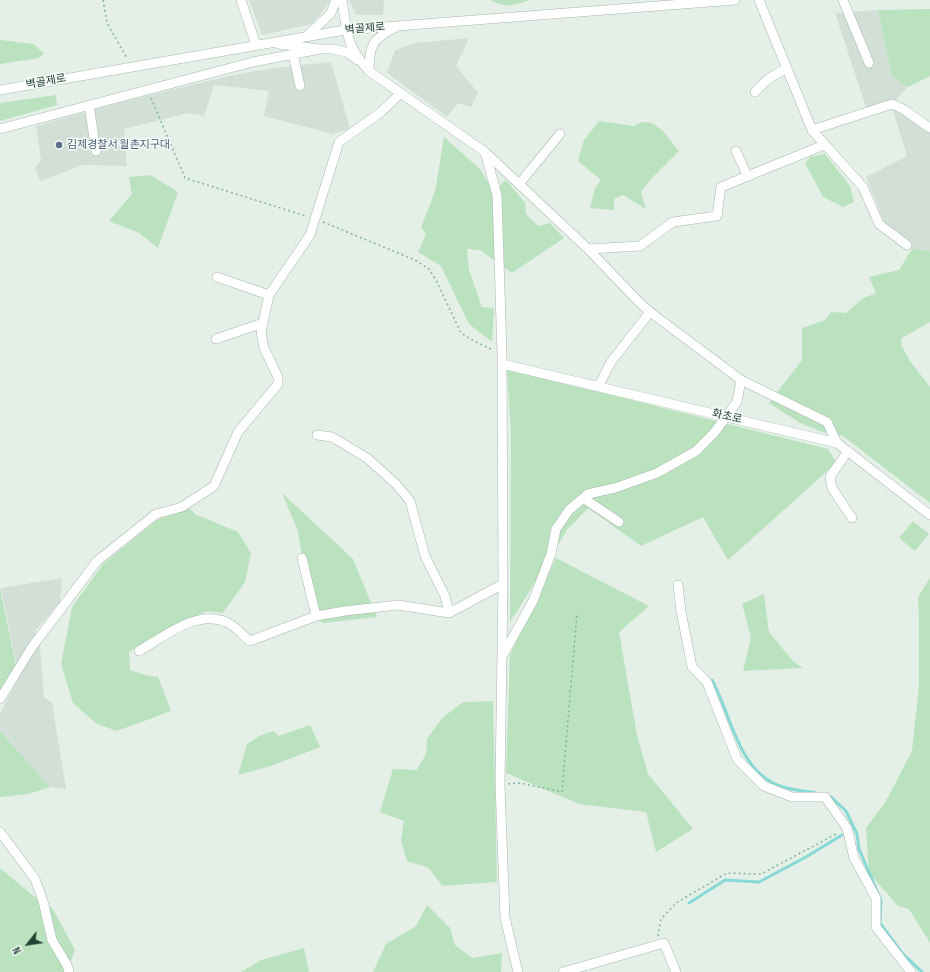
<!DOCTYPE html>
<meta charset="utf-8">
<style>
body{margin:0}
#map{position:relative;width:930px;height:972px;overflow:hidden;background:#e4efe8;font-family:"Sofia Sans Condensed",sans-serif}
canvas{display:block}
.north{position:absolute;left:8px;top:924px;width:40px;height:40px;-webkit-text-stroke:3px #f5faf7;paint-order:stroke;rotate:240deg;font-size:11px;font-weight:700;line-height:16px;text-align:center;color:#214233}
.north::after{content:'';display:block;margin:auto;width:14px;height:18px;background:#214233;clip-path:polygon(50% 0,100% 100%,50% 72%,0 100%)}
</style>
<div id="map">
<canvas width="930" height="972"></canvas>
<div class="north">N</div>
</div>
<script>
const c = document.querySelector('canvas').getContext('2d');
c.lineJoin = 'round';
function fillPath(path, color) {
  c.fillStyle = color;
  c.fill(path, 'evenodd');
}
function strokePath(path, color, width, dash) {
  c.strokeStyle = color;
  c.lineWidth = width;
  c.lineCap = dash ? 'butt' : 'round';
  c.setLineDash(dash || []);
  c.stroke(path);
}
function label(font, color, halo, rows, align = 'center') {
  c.font = font + ' "Sofia Sans Condensed","Noto Sans KR",sans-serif';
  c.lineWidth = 3;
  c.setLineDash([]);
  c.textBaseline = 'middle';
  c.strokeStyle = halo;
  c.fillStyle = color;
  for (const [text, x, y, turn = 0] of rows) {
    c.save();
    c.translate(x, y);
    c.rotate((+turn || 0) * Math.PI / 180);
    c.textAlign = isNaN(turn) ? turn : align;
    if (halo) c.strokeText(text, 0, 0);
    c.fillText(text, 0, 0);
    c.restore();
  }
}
const built = new Path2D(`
 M249,0H329V3L312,24L262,35Z
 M349,0H384L383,15H356Z
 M878,10L892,77L908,87L895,101L867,110L835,13Z
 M469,38L456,66L478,93L471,107L458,103L447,117L387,73L395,50L415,43Z
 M331,62L350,129L333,134L264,116L269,91L214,85L204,116L188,113L124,129L127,166L83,165L40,181L35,168L41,160L36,126L122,102L229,76L273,68Z
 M893,110H897L930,128V251L902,248L884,221L866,177L907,156Z
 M62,578L60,602L35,631L40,646L44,697L52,703L66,789L50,787L0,731V714L19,676L1,588Z`);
const green = new Path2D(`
 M490,0H529C514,6 505,8 490,0Z
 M930,9V76L908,87L892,77L878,10Z
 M0,40L33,44L44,53L39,58L0,64Z
 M56,95L57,105L0,121V103Z
 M599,121L634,126C654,112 668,138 679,151L652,178L641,192L646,209L623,195L614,199V210L590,208L595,188L601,180L578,161L584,140Z
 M444,137L480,169L493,191L506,180L525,203L526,214L538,226L550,223L564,238L512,273L480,250L467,249L469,270L482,307L494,308L492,342L469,324L441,266L418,252L426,234L421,227L435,192Z
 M825,154L850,186L854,202L843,207L823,197L805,163L810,157Z
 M150,175L178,192L158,248L139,233L109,221L132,194L129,177Z
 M912,249L930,251V322L902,338L901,345L910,361L930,387V503L843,436L822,432L800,423L769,403L802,360V328L825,320L831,312L846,313L862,299L876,293L869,277L899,270Z
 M507,369L828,449L836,462L823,475L728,560L703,517L641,546L588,508L567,530L516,613L510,621L511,434Z
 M282,493L353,559L377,617L323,623L311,614L298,531Z
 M189,508L195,514L238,532L251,553L245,582L223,613L207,611L167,630L129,652L130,670L149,676L158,677L171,711L117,731L97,724L73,703L61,664L72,607L103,564L157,520Z
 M913,521L929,534L915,551L899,538Z
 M556,558L649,606L619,632L637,735L648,774L693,829L656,852L646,812L579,804L506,773L510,655Z
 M930,578V943L909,909L898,906L869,873L866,828L886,801L912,751L919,686V620L918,597Z
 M0,588L16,665L0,691Z
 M764,594L769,632L793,661L803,668L743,671L751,637L742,604Z
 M493,701L497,882L442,886L429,868L407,861L401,841L404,821L380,812L393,769L417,770L426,754L427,739L442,718L463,702Z
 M310,725L320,747L271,766L238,775L247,744L261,735L274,731L279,736Z
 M0,731L50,787L28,794L0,797Z
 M0,868L31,894L53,909L75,950L67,972H0Z
 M427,905L450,928L455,945L472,958L502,953L501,972H373L386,944L416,926Z
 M304,948L309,972H241L261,960Z`);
const stream = new Path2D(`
 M712,680C731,714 738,771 780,786C791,790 804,791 816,793
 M827,796L831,797L846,811L857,834L859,849L881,900L880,923L902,953L922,972
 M689,903L725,880L759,882L806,857L842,835`);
const path = new Path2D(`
 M103,0L107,23L127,58
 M151,98L185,178L306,216
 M323,222L415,260L429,269L437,282L461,333L474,341L493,350
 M508,784L520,783L562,792L577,613
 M658,936L661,919L676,903L727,873L761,874L838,833`);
const minor = new Path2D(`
 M241,0L256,45
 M342,0C347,32 346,46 369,71L485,152L497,195L502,354L503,584L500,785L505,918L518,972
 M759,0L812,130L863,187L879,224L907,245
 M843,0L869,63
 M306,37L331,13L336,0
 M278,44L320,49H333L346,52L358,60
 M293,54L300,86
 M369,71C369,47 372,39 394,28
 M0,90L345,30L735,0
 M755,92L768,79L787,68
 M89,105L96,151
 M0,129L253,62L320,49
 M812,130L892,104L903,109L930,128
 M736,151L747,175
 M485,152L588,249L637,300L650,312L741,380L827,422L837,443
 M519,184L560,134
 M588,249L640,246L673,222L717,216L721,187L824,145
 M217,277L269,295
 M216,339L263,323
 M502,364L837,443L930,515
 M598,387L611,362L650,312
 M317,435L332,437L367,458L396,484L410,501L425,556L445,596L449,613
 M848,451L830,477L832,488L852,518
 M583,498L619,522
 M302,558L316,616
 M678,585L681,611L692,667L707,682L737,759L764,786L792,797H825L847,828L854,858L876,898V927L911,972
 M139,651C164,637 196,609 226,622C235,625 243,636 250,641L316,616L345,611L398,605L449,613L503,584
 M503,655L533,601L551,554L556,529L569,510L588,494L615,488L657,473L696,451L714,433L737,402L741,380
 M0,699L32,647L97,561L156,514L182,507L214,486L238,432L278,384V377L264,348L261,332L269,295L310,235L339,142L381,112L401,93
 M0,832L35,879L43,901L52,940L67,965L69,972
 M563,972L664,943L676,972`);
const markers = [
 [59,145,4,"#5c6f8a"]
];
const streetNames = [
 ["벽골제로",365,29,-5],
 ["벽골제로",46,82,-10],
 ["화초로",727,417,13]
];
const serviceNames = [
 ["김제경찰서 월촌지구대",67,145]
];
fillPath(built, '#d1dfd6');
fillPath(green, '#bbe2be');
strokePath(stream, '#87d9d6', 3);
strokePath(minor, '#a6b8ae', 10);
strokePath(path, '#81b59b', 1.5, [2, 3]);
strokePath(minor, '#fff', 9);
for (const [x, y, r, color] of markers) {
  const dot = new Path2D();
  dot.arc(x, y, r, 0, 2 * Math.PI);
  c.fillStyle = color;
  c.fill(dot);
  strokePath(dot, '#f5faf7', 1.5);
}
label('11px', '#214233', '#f5faf7', streetNames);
label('11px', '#4e5e75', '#f5faf7', serviceNames, 'left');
</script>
